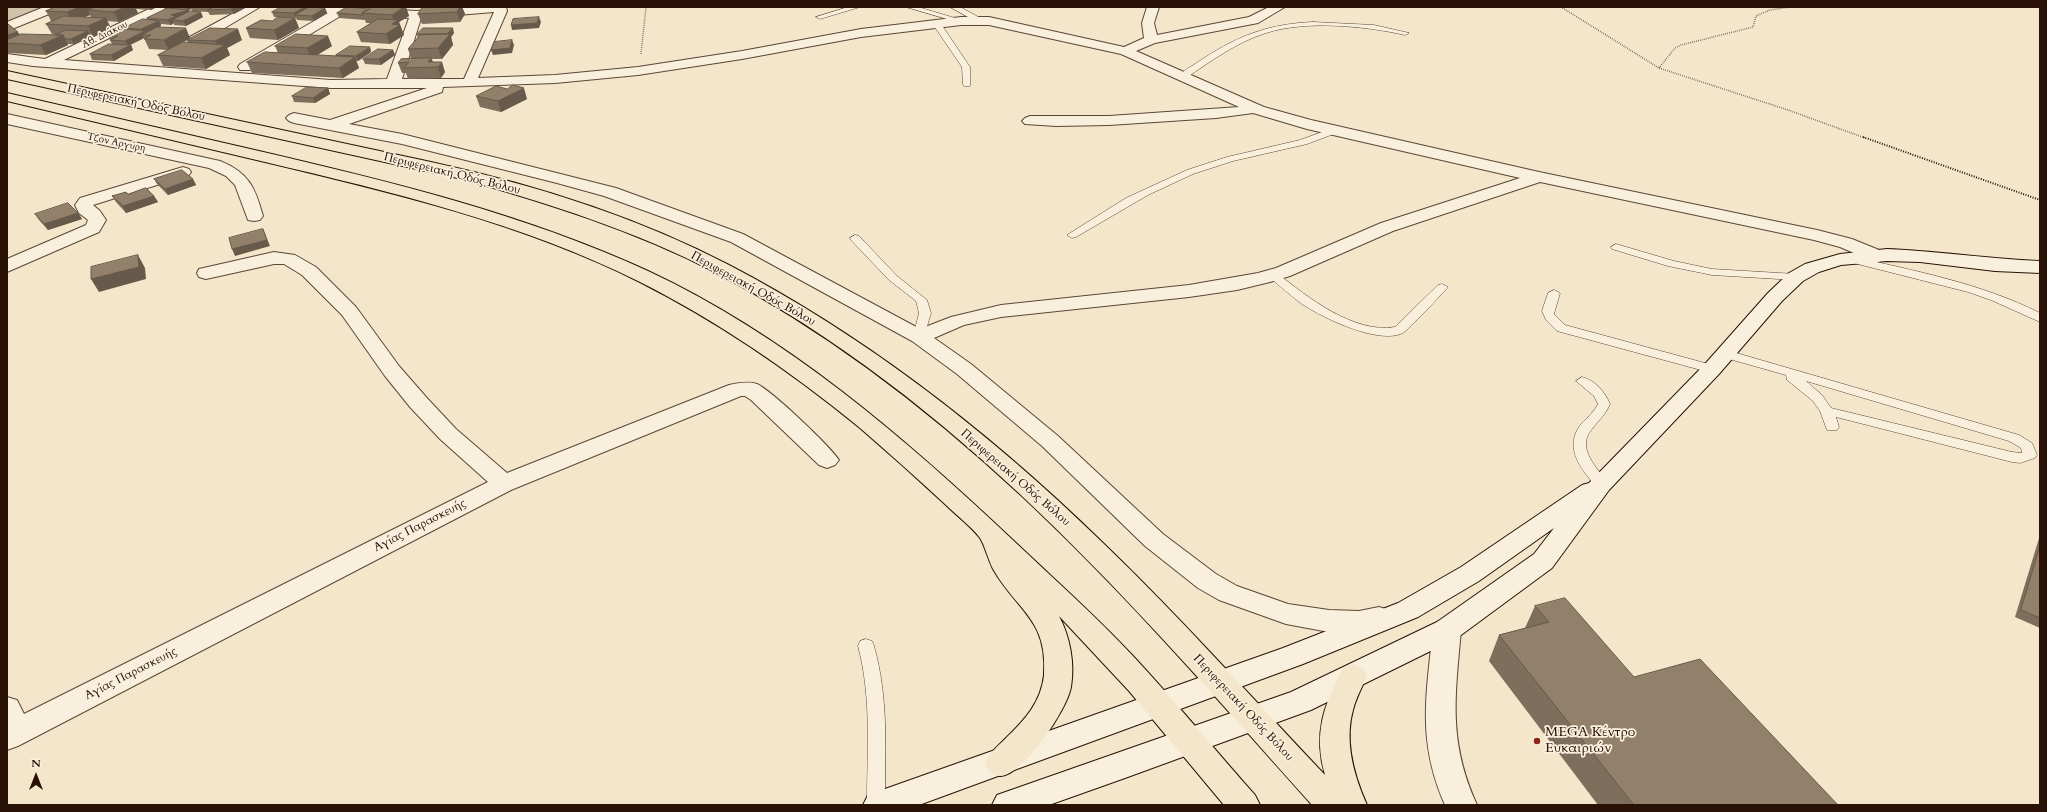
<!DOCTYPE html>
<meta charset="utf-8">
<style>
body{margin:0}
#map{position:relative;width:2047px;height:812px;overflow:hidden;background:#f4e6ca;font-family:Cardo,serif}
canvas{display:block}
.frame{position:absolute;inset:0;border:8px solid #291105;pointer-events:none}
.north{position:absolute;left:16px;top:756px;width:40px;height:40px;-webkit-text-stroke:3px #f8efdd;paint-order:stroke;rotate:0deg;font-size:11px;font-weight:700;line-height:16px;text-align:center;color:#291105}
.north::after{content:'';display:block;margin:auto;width:14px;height:18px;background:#291105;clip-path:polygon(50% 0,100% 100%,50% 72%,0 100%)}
</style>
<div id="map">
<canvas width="2047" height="812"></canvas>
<div class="frame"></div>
<div class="north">N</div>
</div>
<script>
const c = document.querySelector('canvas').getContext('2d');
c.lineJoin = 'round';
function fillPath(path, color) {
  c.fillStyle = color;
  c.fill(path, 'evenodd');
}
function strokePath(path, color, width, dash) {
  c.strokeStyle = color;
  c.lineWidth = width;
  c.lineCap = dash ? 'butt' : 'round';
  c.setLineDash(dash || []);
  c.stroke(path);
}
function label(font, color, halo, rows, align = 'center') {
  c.font = font + ' Cardo,serif';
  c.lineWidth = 3.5;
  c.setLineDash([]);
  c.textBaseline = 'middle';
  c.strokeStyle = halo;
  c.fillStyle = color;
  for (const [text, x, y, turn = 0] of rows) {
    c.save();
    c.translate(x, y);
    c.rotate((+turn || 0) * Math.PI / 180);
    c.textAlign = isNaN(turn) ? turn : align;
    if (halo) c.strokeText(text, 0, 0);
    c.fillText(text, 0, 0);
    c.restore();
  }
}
const green = new Path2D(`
 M7,7H45L7,22Z`);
const pathFar1 = new Path2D(`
 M1561,7L1659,68L1788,110L1865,138
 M641,54L646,7
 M1659,68L1675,48L1681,45L1753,27L1756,16L1770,10L1790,7`);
const path = new Path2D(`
 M1863,137L2040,200`);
const lane = new Path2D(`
 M848,7H860L820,19L816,17Z
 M906,7H918L965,21L961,23Z
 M950,7H960L984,20L977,22Z
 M933,21H939L970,67V86H964L963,84L962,67L932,23Z
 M1313,22L1374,25L1409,33L1405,35C1365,26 1306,20 1266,33C1237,42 1211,61 1186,78L1179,76C1185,69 1196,64 1204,58C1240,35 1269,24 1313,22Z
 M1336,127L1341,130L1339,132L1307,144L1233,161L1193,174L1148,195L1076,237L1072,238L1067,235L1126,198L1187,170L1227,157L1300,140Z
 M855,235L859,236L897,276L927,300L931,313L923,340L919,341L913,337L919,313L916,301L889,280L851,240L850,238Z
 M1616,244L1674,261L1712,269L1796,274L1802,277L1796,280L1712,275L1668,266L1612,249L1611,247Z
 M1850,256C1915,271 1980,283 2040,313V322L1991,300L1968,292L1846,261L1845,259L1846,257Z
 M1273,272L1277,273C1307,297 1354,334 1395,327L1438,285L1442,284L1448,287C1443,293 1408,330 1403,333C1379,345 1323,318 1302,304C1291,296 1280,286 1269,277L1267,275Z
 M1554,290L1560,293L1554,314L1565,325L1716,366L1718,369L1712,373L1557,331L1546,320L1542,311L1548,293Z
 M1726,350L2019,435L2032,443L2037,455L2035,458L2020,463L2012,462L1836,417L1839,427L1837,430H1827L1820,411L1813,401L1787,380L1786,375L1722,357L1720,354ZM1806,381L2009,441L2021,448L2022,453L2012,452L1831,408L1822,395Z
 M1582,377C1595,380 1605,392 1610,404C1606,414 1599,420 1592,429C1575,448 1598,468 1608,484L1606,487C1597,490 1594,485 1589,478C1575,461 1566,442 1582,423C1588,417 1594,412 1598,404L1594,396L1576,381Z
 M866,639L872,641L874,646C889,699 885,751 885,805H867C867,751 872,699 858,646L860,641Z`);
const street = new Path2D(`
 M44,7H61L59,10L7,31V22Z
 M153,7H169L167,10L64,60L331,80L387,79L409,18L344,14L250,70H240L238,67L240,64L328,13L299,11L293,7H354L416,11L467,7H506L507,11L478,78L555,75L638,67L742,51L861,29L961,17H989L1124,47L1144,38L1142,23L1147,7H1159L1154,23L1157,35L1249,17L1269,7H1285L1258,23L1155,43L1136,51L1264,107L1311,120L1539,172L1817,230L1852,239L1884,252L1886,256L1884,260L1877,262L1870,260L1840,247L1814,240L1540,182L1393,231L1290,276L1270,282L1237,290L1189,297L1001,317L964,325L934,338L971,364L1058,436L1163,534L1216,574L1237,586L1288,604L1329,610L1359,611L1379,607L1389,610L1393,617L1389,624L1359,633L1329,632L1286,624L1219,600L1198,588L1145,546L1042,446L957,374L912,341L731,242L604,196L557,183L402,144L294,123L289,121L286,118L289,115L294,113L330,120L427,88H331L33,66L7,62V54L45,59ZM494,12L464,79H402L421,18ZM961,25H989L1121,54L1239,107L1109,116H1030L1025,118L1022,121L1025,124L1056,126L1109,125L1216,118L1253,113L1307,129L1520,178L1381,223L1276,268L1258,273L1189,285L1001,305L951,317L920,329L743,234L616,188L402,134L349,124L442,92L443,87L555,83L638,75L742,59L861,37Z
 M245,7H260L196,45H186L184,42L186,39Z
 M7,114L220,161C249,173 255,187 263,216L260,220L254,221L248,220L235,185L226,176L209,168L7,124Z
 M183,167L189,169L191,172L189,175L93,205L100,211L106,220L99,232L7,272V259L86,225L88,220L79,213L75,205L80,198Z
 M274,252L295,255L316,267L356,307L399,366L426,397L456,429L507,473L729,385C738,383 748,381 757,384C772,391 830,446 839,460L835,465L827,468L819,465L751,400L745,396H741L511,490L18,746L7,750V697L17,700L24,714L488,482L440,439L410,407L385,376L342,315L302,275L284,264H274L206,279L199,277L197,273L199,269Z
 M1447,619L1457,622L1461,630C1455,697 1448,742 1477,805H1445C1417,742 1426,696 1433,630L1437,622Z`);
const secondary = new Path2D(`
 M1887,249C1938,251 1989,259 2040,261V273L1995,271L1920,262L1887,261L1841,265L1819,272L1803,281L1782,301L1719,374L1609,490L1552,568L1457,638L1311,710L1125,778L1049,805H992L997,795L1291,692L1437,622L1534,554L1554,528L1479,581L1418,617L1303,664L919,805H863L868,795L1283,648L1398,603L1461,567L1582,485L1589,483L1705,364L1768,293L1789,273L1805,264L1840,254Z`);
const primary = new Path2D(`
 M7,71L431,162C532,184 637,217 729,265C867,337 991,434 1102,542C1180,617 1251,697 1325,775C1313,733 1324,705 1343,668L1353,664L1363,668L1367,676C1362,687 1356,698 1353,710C1344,742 1354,776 1367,805H1312C1132,603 959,400 715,272C635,231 548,203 462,179L7,79Z
 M7,93C91,112 175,132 259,151C392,182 524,214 648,271C787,336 905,438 1016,543C1055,580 1096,616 1133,656C1175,701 1214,749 1255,795L1260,805H1224L1129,691L1059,616C1070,637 1075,663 1071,687C1067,710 1024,774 1001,776C997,776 992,774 989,772L985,763C990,752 998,746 1006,738C1025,720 1041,702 1044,675C1048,619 1017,611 993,569C988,559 985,546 980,538C971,526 957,516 946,505C918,479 889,453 860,428C792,372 719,322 640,282C522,223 392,192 265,162C179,142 93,121 7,101Z`);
const wall = new Path2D(`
 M55,7H157L151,10L136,9L138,13L119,22L107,21L111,28L94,37L91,36L74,44H68V45L46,55L8,53L7,50V24L20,35H55L57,34H52L46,24L52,21H51L46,11ZM90,15L91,17H84Z
 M164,7H247L234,14L210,15L208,12L192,11L191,9L189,10V12L203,17L186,26L174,25V23L171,25L161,24V26L159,27L190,38L242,40L227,48L230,55L206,69L163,66L158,55L168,50L149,49L144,38L130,45H131L133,50L114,61L92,60L90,54L112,44L108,36L125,30L124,28L148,20L147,18L165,10ZM187,40L188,43H182Z
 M309,7L325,8L327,13L314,21L297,20L296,18L274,17L272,12Z
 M373,7H406L409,16L399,22L404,35L390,44L361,42L357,32L371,23H366L365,20L339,18L337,13L370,9Z
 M423,7H462L465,14L460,22L422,24L418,14Z
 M295,18L299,28L278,40L250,38L246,28L272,21Z
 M454,33L451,37L453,45L442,59H432L433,62L445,72L441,78L408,79L406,73H402L398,63L411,59L408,49L418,38L417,34Z
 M275,46H332L317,55L336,56V55L370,47L371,52L358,61H356L359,68L343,78L252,73L247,62L278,53Z
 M393,50L395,55L381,65L365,64L363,59Z
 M328,88L330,94L315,103L294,102L292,96Z
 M507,89L527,99L501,112L480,107L476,96Z
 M154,179H193L196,185L168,195L157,184Z
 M128,194L154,196L158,202L126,213L116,202L112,196Z
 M78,213L82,219L48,230L39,220L35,214Z
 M2040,535V628L2015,617Z
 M1535,606L1634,677L1838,805H1598L1489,661L1499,635L1525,628Z`);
const shadedWall = new Path2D(`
 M80,7H106L88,10L90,15L73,22L67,12Z
 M125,7H135L138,13L119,22L114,12Z
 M149,7H157L151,10Z
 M185,7H190L191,9L189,10L191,15L172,20L174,23L171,25L168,20L171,15L187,10Z
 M235,7H247L234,14L231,9Z
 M305,7H309L310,10L295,15L296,18L294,13Z
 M404,7H406L409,16L399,22L404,35L390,44L386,34L392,24L394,23L392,15Z
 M460,7H462L465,14L460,22L457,12Z
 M325,8L327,13L314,21L312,16Z
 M201,12L203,17L186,26L183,21Z
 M539,17L541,22L539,28L512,30L511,25Z
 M106,18L111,28L94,37L88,26Z
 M295,18L299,28L278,40L274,30Z
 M159,21L161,26L142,35L144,38L128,46L125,41L142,32L141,29Z
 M186,28L190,38L169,50L164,40Z
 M453,28L454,33L451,37L453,45L442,59L438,48L447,34Z
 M238,29L242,40L227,48L230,55L206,69L201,58L219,49L215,41Z
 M88,31L91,36L74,44L71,39Z
 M18,32L24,42L7,43V35Z
 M63,35L68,45L46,55L40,45Z
 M328,36L332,46L311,59L307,48Z
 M512,40L514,45L512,53L493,55L491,50Z
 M131,45L133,50L114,61L111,55Z
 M370,47L371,52L358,61L356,56Z
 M393,50L395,55L381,65L379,59Z
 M355,57L359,68L343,78L339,68Z
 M431,58L434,67L428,62Z
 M442,62L445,72L441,78L438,67Z
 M328,88L330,94L315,103L313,98Z
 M524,88L527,99L501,112L498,101Z
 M193,179L196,185L168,195L165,189Z
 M154,196L158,202L126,213L123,206Z
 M78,213L82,219L48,230L44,224Z
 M263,229L270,246L235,256L232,249Z
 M138,255L145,268L146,279L99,292L91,279Z`);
const building = new Path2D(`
 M55,7H80L67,12L46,11Z
 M95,7H125L114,12L88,10Z
 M214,7H235L231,9L208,10Z
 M281,7H305L294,13L272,12Z
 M309,7L325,8L312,16L295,15Z
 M347,7L370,9L362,13L363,15L337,13Z
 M373,7H404L392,15L362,13Z
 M423,7H460L457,12L418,14Z
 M168,8L189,10L171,15L176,16L168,20L147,18Z
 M190,11L201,12L183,21L172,20Z
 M64,16L106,18L88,26L46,24Z
 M278,17L295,18L274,30L246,28L261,20L272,21Z
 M539,17L537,23L511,25L513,19Z
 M143,19L159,21L141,29L124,28Z
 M378,19L398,20L392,24L400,25L386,34L357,32Z
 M7,24H8L18,32L7,35Z
 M157,27L186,28L164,40L144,39L151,35H142Z
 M210,28L238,29L215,41L187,40Z
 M423,28H453L447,34H417Z
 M120,29L145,31L125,41L110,40L118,36H108Z
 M66,30L88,31L71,39H65L63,35H55Z
 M21,34L63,35L40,45L7,43V40Z
 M296,34L328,36L307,48L275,46Z
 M450,34L438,48L408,49L420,35Z
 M512,40L510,48L491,50L494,42Z
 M183,42L225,45L201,58L158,55Z
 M109,44L131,45L111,55L90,54Z
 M350,46L370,47L356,56L336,55Z
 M378,49L393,50L379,59H363Z
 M265,52L355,57L339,68L247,62Z
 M431,58L428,62H442L438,67L404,68L409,62L398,63L401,59Z
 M513,85L524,88L498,101L476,96L496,86L507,89Z
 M307,87L328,88L313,98L292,96Z
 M182,170L193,179L165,189L154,179Z
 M146,188L154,196L123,206L112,196L126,192L128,194Z
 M68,203L78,213L44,224L35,214Z
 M263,229L267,240L232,249L229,238Z
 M138,255L139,267L91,279V267Z
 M2040,546V618L2021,610Z
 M1565,598L1634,677L1700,659L1838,805H1634L1499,635L1549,622L1535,606Z`);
const markers = [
 [1537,741,4,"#8f2418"]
];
const farStreetnames = [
 ["Αθ. Διάκου",105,35,-26],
 ["Τζον Αργύρη",116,143,12]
];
const streetNames = [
 ["Περιφερειακή Οδός Βόλου",136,103,12],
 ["Περιφερειακή Οδός Βόλου",452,174,14],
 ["Περιφερειακή Οδός Βόλου",753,289,29],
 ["Περιφερειακή Οδός Βόλου",1015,478,41],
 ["Αγίας Παρασκευής",420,526,-27],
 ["Αγίας Παρασκευής",131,674,-27],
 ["Περιφερειακή Οδός Βόλου",1243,708,47]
];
const nearPoinames = [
 ["MEGA Κέντρο",1545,733],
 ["Ευκαιριών",1545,749]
];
fillPath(green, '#d1c2a9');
strokePath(lane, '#5c4636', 1);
strokePath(street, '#5c4636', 2);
strokePath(secondary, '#291105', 2);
strokePath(primary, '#291105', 2);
strokePath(pathFar1, '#291105', 1.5, [0.5, 1.5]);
strokePath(path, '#291105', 2, [1, 1.5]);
fillPath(lane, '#f8efdd');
fillPath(street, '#f8efdd');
fillPath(secondary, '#f8efdd');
fillPath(primary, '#f4e6ca');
fillPath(wall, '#7e6e5c');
fillPath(shadedWall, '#675a4b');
fillPath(building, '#93806b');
strokePath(building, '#675a4b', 1);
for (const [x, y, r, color] of markers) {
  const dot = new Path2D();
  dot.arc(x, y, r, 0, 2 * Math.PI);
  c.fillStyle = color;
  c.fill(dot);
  strokePath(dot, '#f8efdd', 1.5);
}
label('10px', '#291105', '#f8efdd', farStreetnames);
label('12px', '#291105', '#f8efdd', streetNames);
label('14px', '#291105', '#f8efdd', nearPoinames, 'left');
</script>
